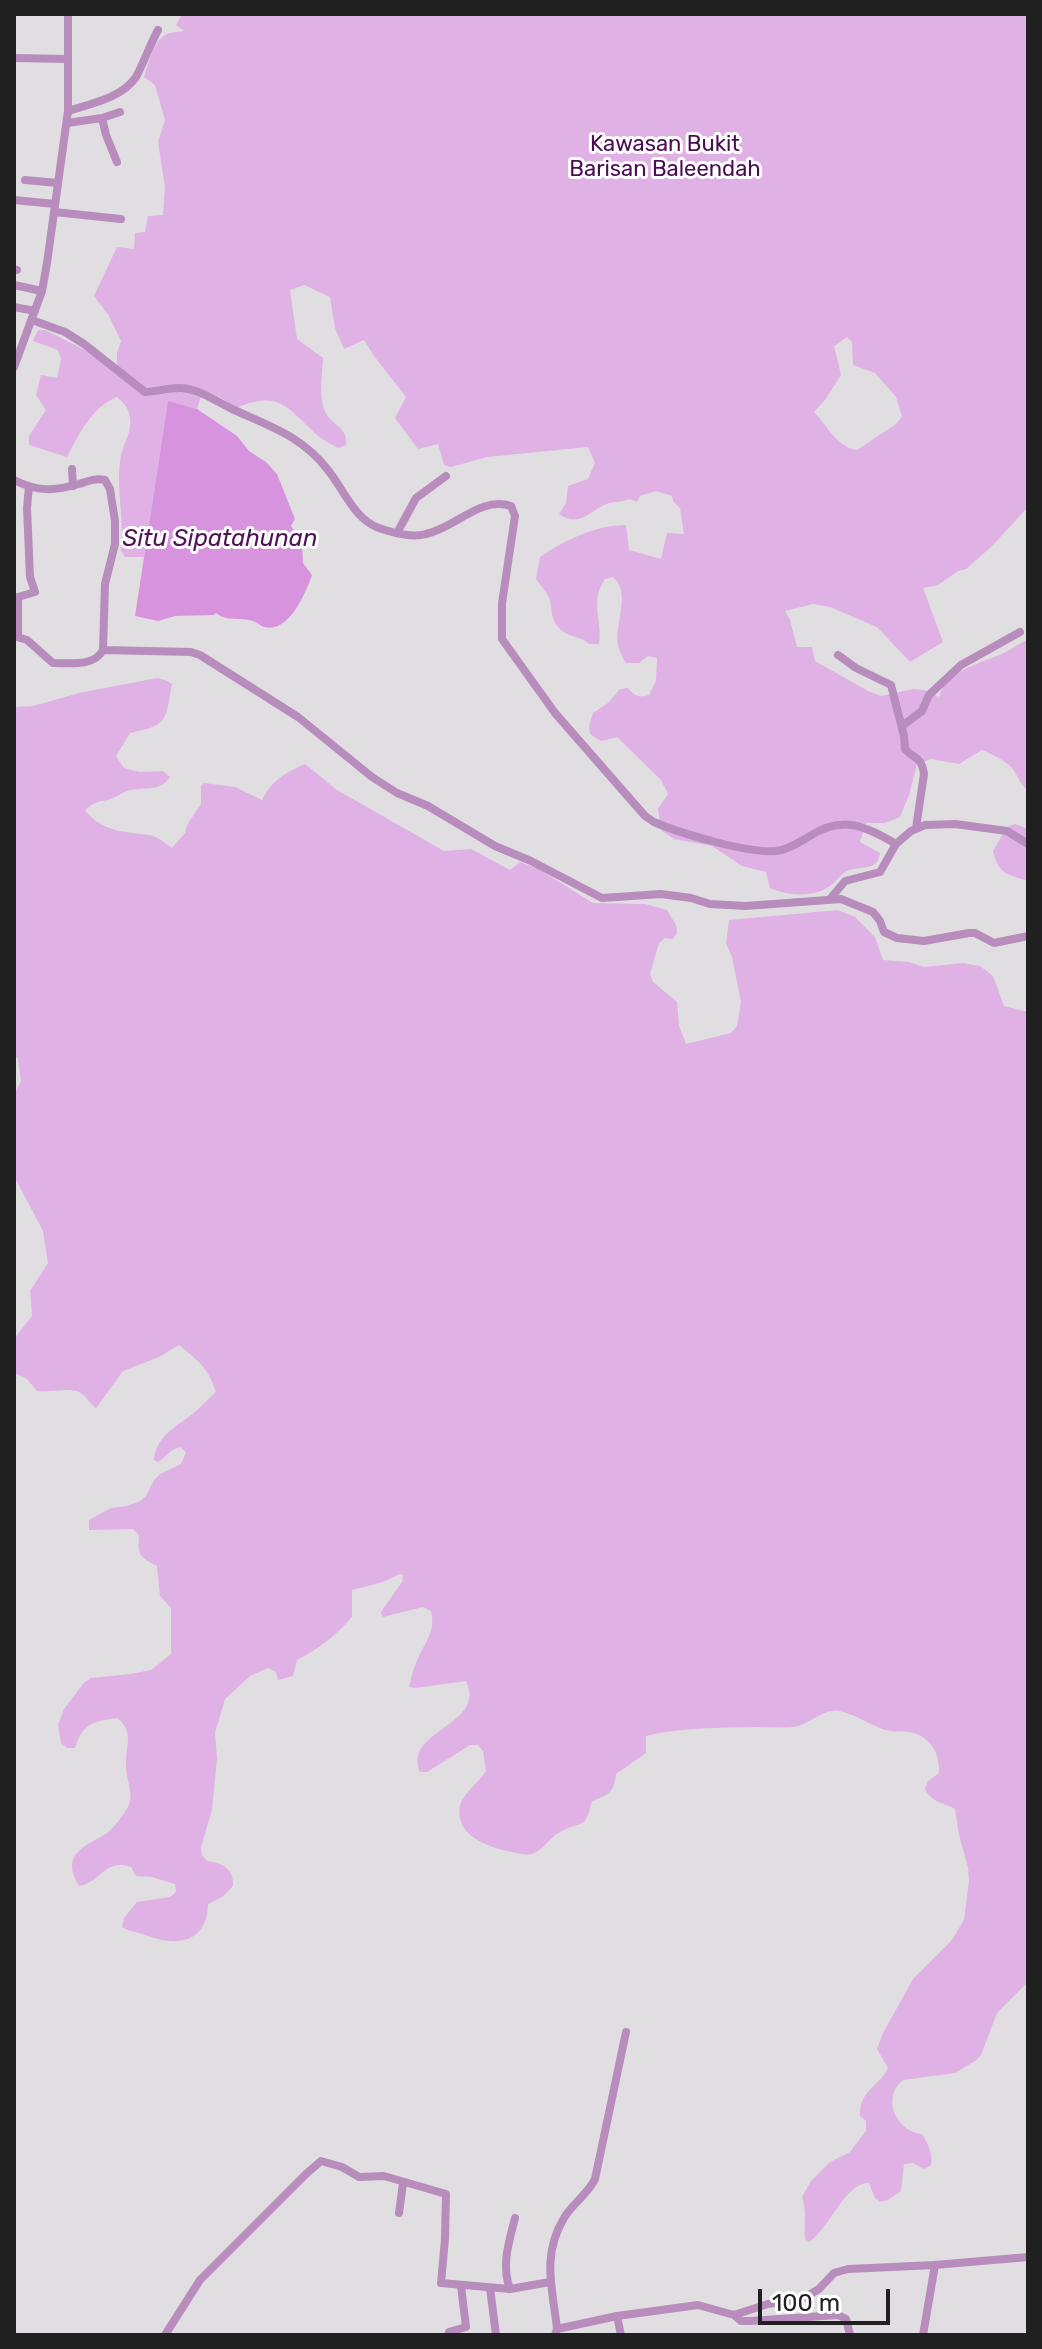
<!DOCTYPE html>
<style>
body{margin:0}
#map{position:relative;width:1042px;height:2349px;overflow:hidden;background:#e0dee1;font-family:Rubik,sans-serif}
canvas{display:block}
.frame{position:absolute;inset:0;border:16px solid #202021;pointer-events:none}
.scale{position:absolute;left:758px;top:2289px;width:132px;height:36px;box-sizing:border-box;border:4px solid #202021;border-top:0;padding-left:10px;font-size:24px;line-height:28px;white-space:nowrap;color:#202021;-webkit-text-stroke:6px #fff;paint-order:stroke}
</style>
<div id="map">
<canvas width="1042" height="2349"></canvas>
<div class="frame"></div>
<div class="scale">100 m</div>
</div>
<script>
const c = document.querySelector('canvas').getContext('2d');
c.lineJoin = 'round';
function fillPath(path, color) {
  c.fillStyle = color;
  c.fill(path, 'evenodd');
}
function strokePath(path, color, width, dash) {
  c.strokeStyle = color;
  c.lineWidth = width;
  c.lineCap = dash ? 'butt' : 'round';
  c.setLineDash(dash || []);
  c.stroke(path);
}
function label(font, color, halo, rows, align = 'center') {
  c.font = font + ' Rubik,sans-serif';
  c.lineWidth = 6;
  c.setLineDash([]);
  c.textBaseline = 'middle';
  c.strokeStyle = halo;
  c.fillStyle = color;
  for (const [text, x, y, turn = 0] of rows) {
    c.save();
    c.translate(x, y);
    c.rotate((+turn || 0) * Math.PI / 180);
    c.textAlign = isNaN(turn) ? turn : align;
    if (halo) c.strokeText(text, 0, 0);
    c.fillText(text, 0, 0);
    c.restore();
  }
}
const green = new Path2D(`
 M182,14H1028V507L992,546L966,569L958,571L938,585L923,588L943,642L910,662L877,627L830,607L813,604L785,611L790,620L797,647H812L815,661L868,691L881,696L913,689L924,690L939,697C947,670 982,663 1006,652C1013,648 1021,643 1028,639V791C1020,784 1018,776 1012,768C1004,760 992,754 982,750L959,764L931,759L917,764L909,795L900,817L885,823H866L860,842L880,853C877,874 859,864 845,872C840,875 836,882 831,885C815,898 788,896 770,888L766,872L742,866L712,846L674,839L661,830L658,809L668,794L661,780L617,737L601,741L590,734L589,726L593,713L608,703L620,689L628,688C634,696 639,698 649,695L656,681L657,658L648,656L639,663H626C623,658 619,651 618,645C614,624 632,593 613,577L605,579C589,603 603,620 599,644H589C581,636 570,638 561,630C550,619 553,613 550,601C548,593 541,586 536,579L540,557C565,540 596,525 626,525L629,550L661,559L667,533L684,534L680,508L673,501L672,496L656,491L640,496L637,502L629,499C621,503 616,501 609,503C590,509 581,529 559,514L566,503L568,486L588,479L595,463L588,447L487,457L451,467L444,465L438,444L418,449L395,418L406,397L374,356L364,340L344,349L335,328L330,297L304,285L290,290L297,339L323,358C322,375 319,393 324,409C329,425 349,426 346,445L338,448C331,444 323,440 317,435C286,407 280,390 236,408L220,397L203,390L197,409L168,402L144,557H125L121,551C125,519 115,487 121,455C124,441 132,433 130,418C129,408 124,403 117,397C92,407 79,434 67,457L29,445V436L46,410L36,395L41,375L57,378L61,359L58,350L33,341L38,330H45L93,354L117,375V353L121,341L109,316L94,296L117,247L134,249L135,233L145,232L148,216L163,215L165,187L158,142L165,120L155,85L144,77C148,64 153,43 165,35C170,32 178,32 184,31L176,25ZM847,337L852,342L853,365L875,373L896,397L902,417L896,424L857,450C836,447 828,426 814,412L825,400L841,375L834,346Z
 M157,678L165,680L172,684C165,721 169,725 130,733L116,756L124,768L139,772L163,771L170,777C160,793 143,786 127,791C123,792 119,796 115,797C101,804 101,797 85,810C101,832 126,832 150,835C157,836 166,844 172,848L185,833L187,825L201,804V786L204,783L235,787L262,800C272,780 285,773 305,764L337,790L444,851L471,849L510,870L520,862L537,868L593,903L645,904L667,910L676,925L677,933L673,939L665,938L659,943L650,974L653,982L677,1002L679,1026L686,1044L731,1033L737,1026L741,1002L732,957L726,943L729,920L838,910L855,917L875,937L883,960L909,962L924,967L963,963L980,966L993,976L1004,1006L1028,1012V1982L997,2013L981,2055L975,2061L955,2073L903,2080C881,2097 896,2132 922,2134C928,2143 933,2155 931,2165L924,2169L913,2163L904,2164L901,2191L888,2200L880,2202L875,2198L869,2183C845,2182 831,2227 809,2242L805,2239C804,2224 807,2211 802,2197L811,2181L830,2162L850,2152L866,2131V2121L860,2116C859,2090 879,2087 888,2068L877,2049L883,2033L913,1979L951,1941L964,1920L969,1881L968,1867L959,1835L955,1809C943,1802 932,1803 925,1789L928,1781L939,1773C940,1753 930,1736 910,1732C901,1731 893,1732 885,1730C870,1725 855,1714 839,1711C820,1709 812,1724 794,1727C782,1728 769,1727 757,1727C720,1728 682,1727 646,1736V1753L616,1774C614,1793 608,1795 592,1801C584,1832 584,1819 560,1832C548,1838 545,1850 531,1854C523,1856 515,1852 507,1851C485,1846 454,1834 460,1805C463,1794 479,1782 486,1771L483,1751L478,1745H470L427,1772H420C405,1736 464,1728 469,1699C471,1693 468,1687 466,1681L415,1688L409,1687C411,1678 413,1669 417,1661C424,1643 437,1631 431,1611L423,1607L383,1617L381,1613L383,1609L402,1582L403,1575L400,1574L383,1582L352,1590V1617C334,1637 320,1648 297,1660L293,1676L278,1680L276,1672L268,1668L250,1676L225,1699L215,1733L217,1758L212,1810L201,1847L202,1855L207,1861C223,1863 234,1869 233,1886L222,1897L208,1904C207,1944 176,1947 145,1935C136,1931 132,1933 122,1927L124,1918L137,1902L170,1897L176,1892L175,1884L152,1877L136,1876L131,1867C104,1858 102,1882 79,1886C61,1856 81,1848 104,1835C112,1831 123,1815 128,1807C135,1794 125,1777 126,1764C126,1745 134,1731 117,1718C92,1722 83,1723 75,1748H67L61,1743L58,1725L64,1709L84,1683L91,1678L131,1674L151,1670L171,1654V1608L160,1596L157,1566C138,1556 138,1555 139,1535L133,1529L89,1530V1520L111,1508L127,1506L140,1501L146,1496L154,1480L160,1474L181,1464L186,1452L180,1447C167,1451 168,1456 158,1462L154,1460C157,1433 179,1426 196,1411C203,1405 209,1398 216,1392C207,1366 199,1362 179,1345L159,1357L123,1371L96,1408C90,1403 87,1398 82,1394C72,1386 51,1393 37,1391L26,1378L14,1373V1339L32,1316L30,1291L48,1263L43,1231L15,1178L14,1171V1095L21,1081L18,1059L14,1055V707L33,706L79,693Z
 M1015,824L1028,829V881C1007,874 999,875 993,851L1007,827Z`);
const water = new Path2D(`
 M168,401L197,409L237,436L249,451L266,462L277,474L295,519L291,526L302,542L303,563L312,575C306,592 289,634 264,627C260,626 257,622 253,621C240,617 227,622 216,613L214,615L175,616L158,621L135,616Z`);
const street = new Path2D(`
 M14,58L68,59
 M68,111C90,104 122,98 136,77C144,62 150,45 158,30
 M102,118L106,135L117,162
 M67,123L102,118L120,112
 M25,180L58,183
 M14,200L55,204
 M54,212L121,219
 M14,269L17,270
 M14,285L42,291
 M14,307L35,311
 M32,320L65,332L84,344L145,392C157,392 169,387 181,388C199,389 216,401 232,409C269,426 302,436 328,470C344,490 354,519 379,528C393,533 411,538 426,534C455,528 480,496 511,506L515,516L502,603V639L555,713L645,816L654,822C679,833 750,854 776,851C788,850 799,842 810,836C843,815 865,826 896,844
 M14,367L42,291L47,263L68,111V14
 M72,469L73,486
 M14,480C37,492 54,491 79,484C88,481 95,478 105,480L110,489L115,521V544L105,584L103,650C94,667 70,663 53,663L27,640L14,636
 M397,533L416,498L446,476
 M18,636V597L35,592L30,577L27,508L29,486
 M103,650L191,652L200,655L298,717L372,777L397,793L428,806L495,846L531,861L602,898L661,894L691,898L710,904L746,906L841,899L873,912L880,921L884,932L897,938L924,941L969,933H975L994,943L1028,936
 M838,655L856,668L891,685L904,736L905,749C914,760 921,755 924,774L916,828
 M902,726L922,711L929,695L961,665L1020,632
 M830,899L845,881L880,872L896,844L911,831L925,825L955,824L1007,831L1028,844
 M399,2213L403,2183
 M490,2288L496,2335
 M510,2289C501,2265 509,2242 515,2218
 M734,2315L741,2321H750L838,2315L846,2319L850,2335
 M617,2316L698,2305L734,2315L768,2304L802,2299L819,2289L834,2273L848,2269L935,2265L1028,2257
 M557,2329L617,2316L621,2335
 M165,2335L200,2280L306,2174L321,2161L342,2167L359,2177L384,2176L446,2194L445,2239L441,2283L510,2289L550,2282
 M448,2335L449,2332L466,2327L461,2286
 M555,2335L557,2329C553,2290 541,2256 564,2218C572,2204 588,2194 595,2179L626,2032
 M923,2335L935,2265`);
const parkNames = [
 ["Kawasan Bukit",665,145],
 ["Barisan Baleendah",665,170]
];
const waterNames = [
 ["Situ Sipatahunan",220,539]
];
fillPath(green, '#e0b1e4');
fillPath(water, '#d893df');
strokePath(street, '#b88cbc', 8);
label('22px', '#4a0b52', '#fff', parkNames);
label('italic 24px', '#511358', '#fff', waterNames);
</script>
